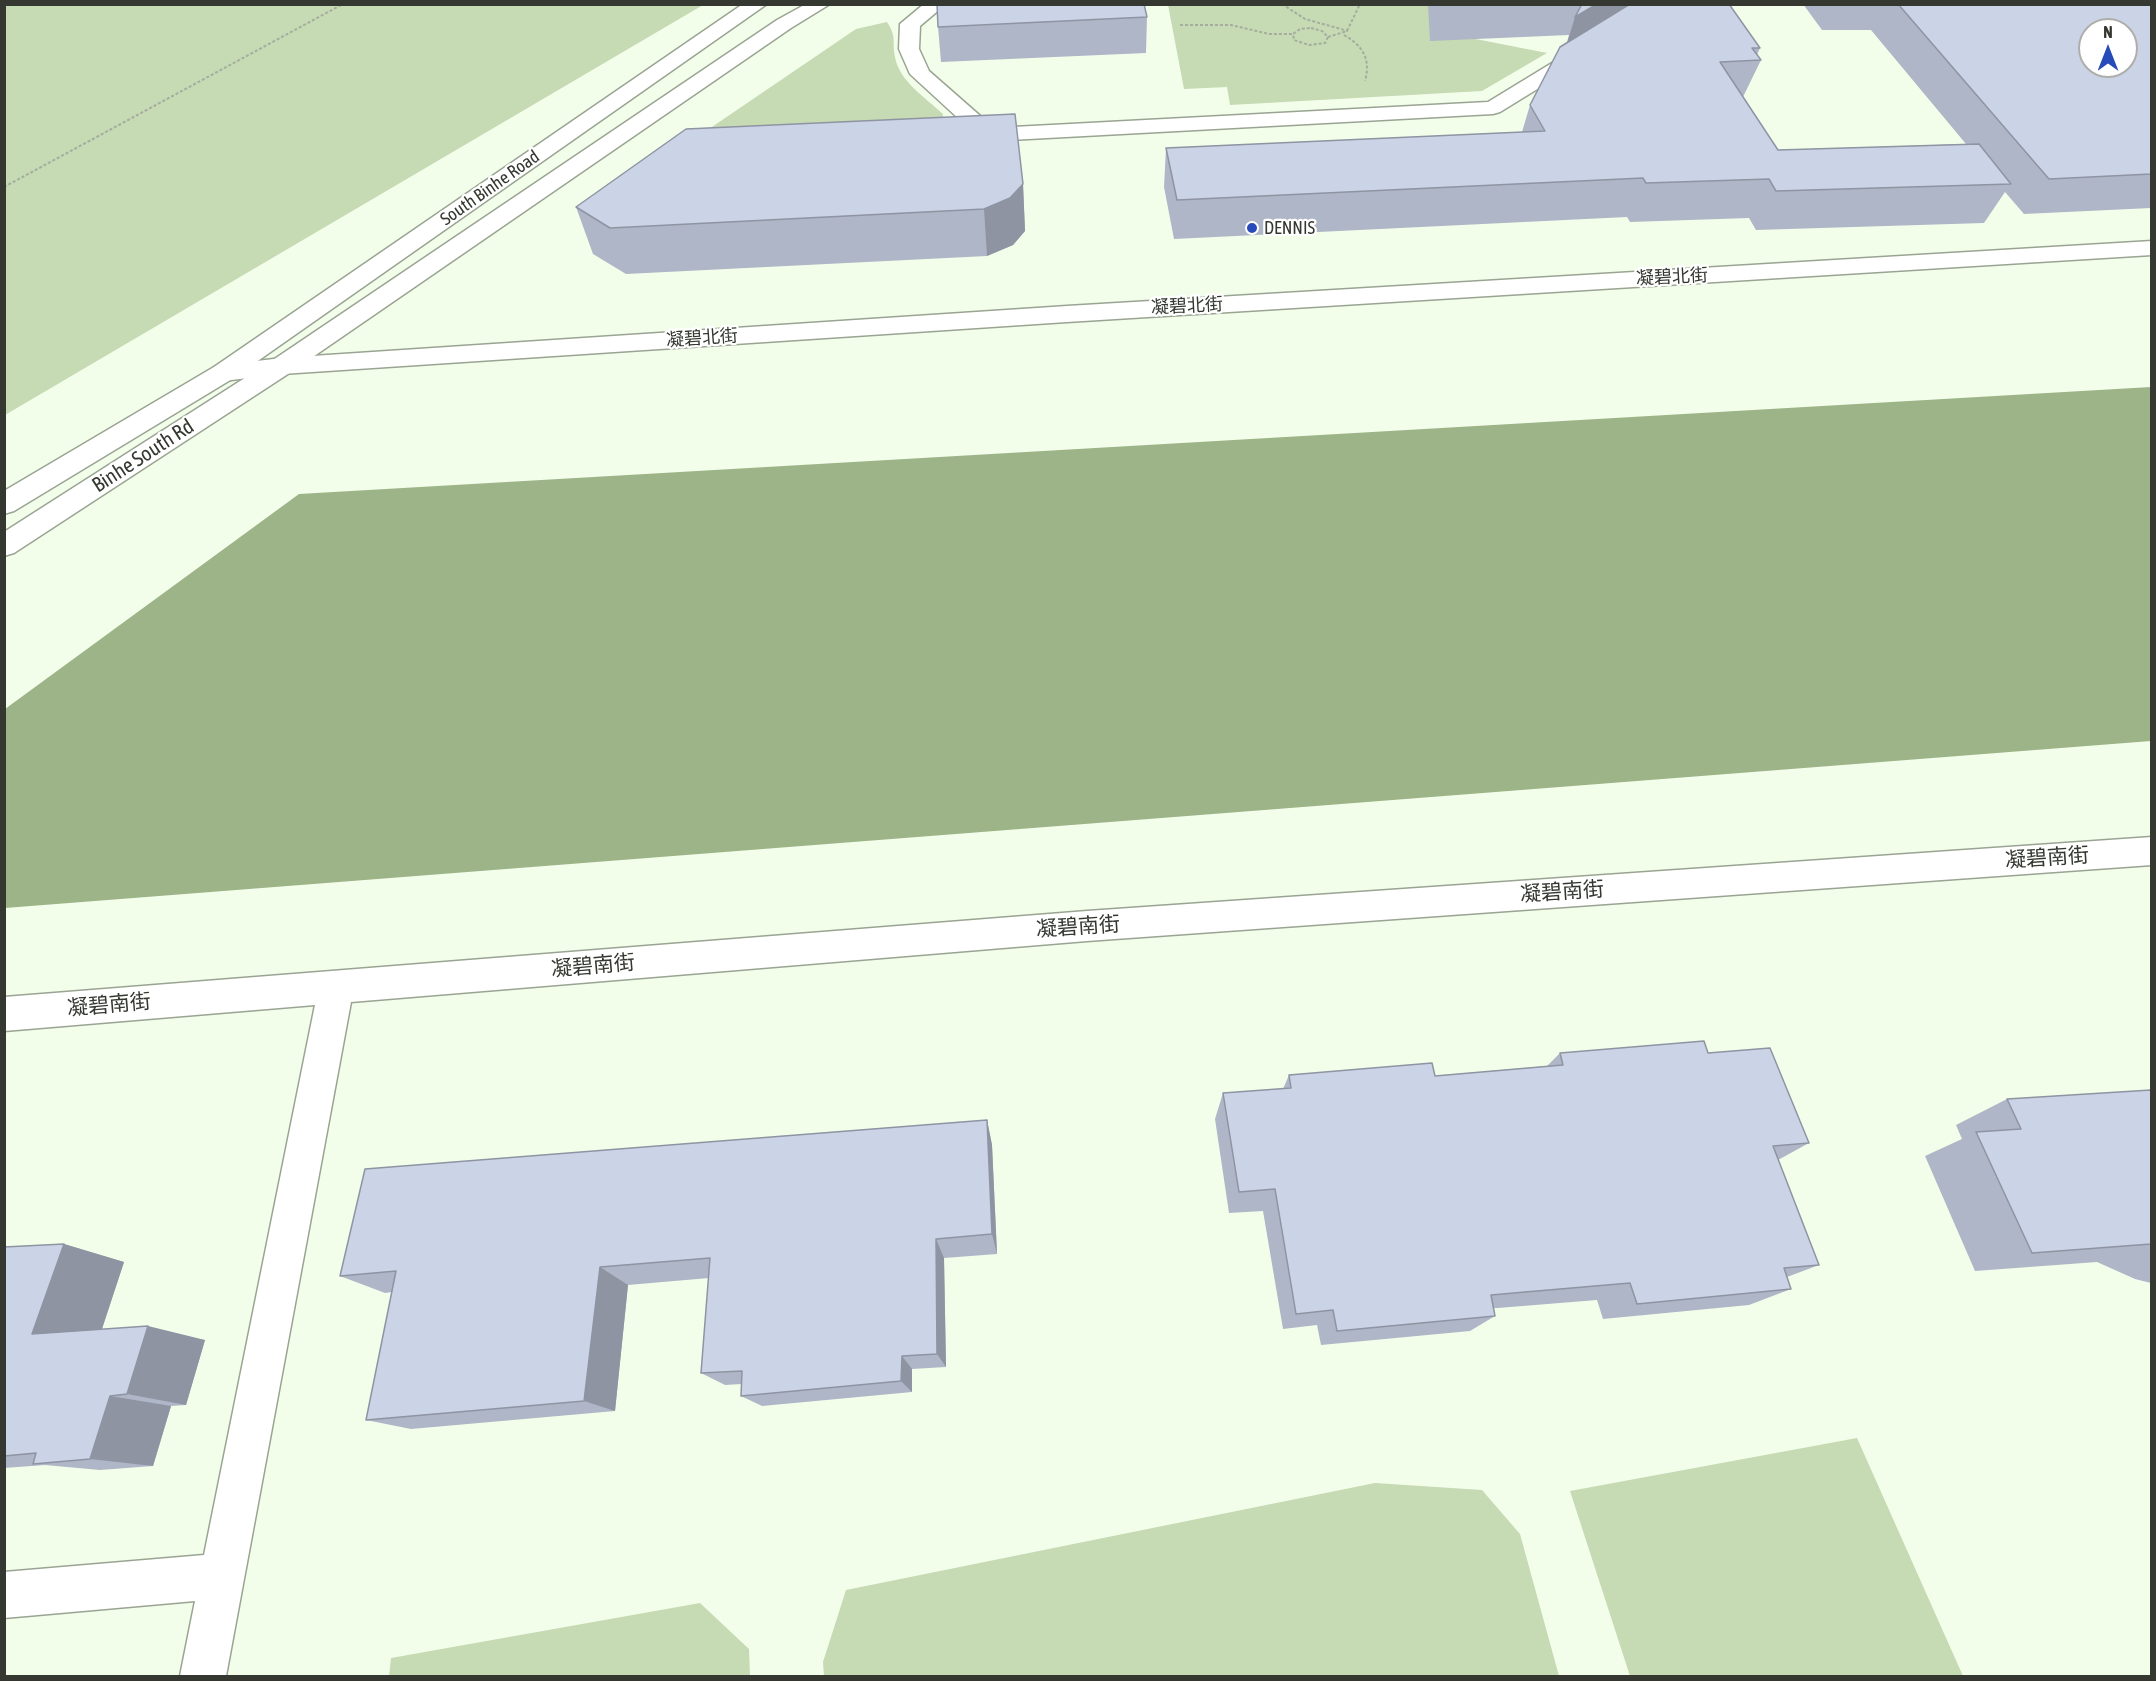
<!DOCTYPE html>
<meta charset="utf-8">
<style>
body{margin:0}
#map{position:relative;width:2156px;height:1681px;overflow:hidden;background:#f3feea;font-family:"Asap Condensed",sans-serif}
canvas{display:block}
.frame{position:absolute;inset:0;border:6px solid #343830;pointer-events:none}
.north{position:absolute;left:2078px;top:18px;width:60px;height:60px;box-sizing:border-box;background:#fff;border:2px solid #aeafac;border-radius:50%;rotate:0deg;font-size:16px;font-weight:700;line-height:24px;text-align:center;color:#343830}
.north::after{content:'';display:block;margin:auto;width:21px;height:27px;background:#284bba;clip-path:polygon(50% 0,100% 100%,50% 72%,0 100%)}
</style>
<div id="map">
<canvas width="2156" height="1681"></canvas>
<div class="frame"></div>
<div class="north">N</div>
</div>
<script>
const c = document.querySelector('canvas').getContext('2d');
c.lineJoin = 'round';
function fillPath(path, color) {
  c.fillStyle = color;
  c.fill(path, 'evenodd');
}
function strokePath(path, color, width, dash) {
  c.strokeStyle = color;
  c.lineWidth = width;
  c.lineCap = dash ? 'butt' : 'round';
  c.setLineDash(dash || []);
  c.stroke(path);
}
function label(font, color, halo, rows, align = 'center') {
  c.font = font + ' "Asap Condensed","Noto Sans SC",sans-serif';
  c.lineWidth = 4.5;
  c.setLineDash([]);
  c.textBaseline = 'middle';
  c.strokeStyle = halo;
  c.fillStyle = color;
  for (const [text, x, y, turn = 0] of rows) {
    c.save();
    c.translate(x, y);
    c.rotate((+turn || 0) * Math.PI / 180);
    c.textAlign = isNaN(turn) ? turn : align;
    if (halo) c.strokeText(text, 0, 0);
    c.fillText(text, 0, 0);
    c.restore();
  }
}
const green = new Path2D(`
 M5,4H703V5L5,415Z
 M1168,5H1433L1445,33L1547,53L1482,91L1230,105L1227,87L1184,89Z
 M887,22C897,37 892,41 895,57C899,81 926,98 943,114L942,126L706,131L856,29Z
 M1857,1438L1963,1676H1630L1570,1491Z
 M1375,1483L1482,1490L1520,1534L1559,1676H824L823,1662L846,1590Z
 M700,1603L749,1649L750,1676H389L391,1658Z`);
const water = new Path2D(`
 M2151,387V741L5,908V709L299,494Z`);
const path = new Path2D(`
 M1282,4L1305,19L1348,31
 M1180,25H1231L1269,34H1293
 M1311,28L1322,31L1328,37L1325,43L1309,45L1294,40L1293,34L1300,29Z
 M1344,35C1363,46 1371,59 1365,81
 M1328,37L1347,31L1360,4
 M4,187L343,4`);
const minor = new Path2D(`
 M924,4H946L920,26L919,49L929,71L994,128L1488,102L1629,16L1643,4H1664L1643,24L1500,112L1493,114L973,142L965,141L962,136L971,130L910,74L899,49L900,24Z
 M2152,241V255L1067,322L282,374L223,381L214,379L210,373L214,367L223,365L282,358L1067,306Z
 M2152,837V865L1087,941L351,1002L226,1676H180L195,1601L4,1618V1572L204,1555L315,1005L4,1031V997L1087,911Z`);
const major = new Path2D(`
 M743,4H767L232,379L14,511L4,514V491L214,367Z
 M806,4H830L791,28L291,372L14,553L4,556V532L273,360L777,20Z`);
const wall = new Path2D(`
 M1428,4H1729L1760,48L1757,55L1761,60L1743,97L1778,150L1966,144L1871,30H1822L1803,4H2151V208L2024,214L2005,192L1984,223L1756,230L1749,218L1630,222L1627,217L1174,239L1164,187L1166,148L1522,132L1530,105L1567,42L1569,35L1430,41Z
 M1147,17L1146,53L941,62L938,27Z
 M1023,184L1025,231L1013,245L987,256L626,274L593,254L576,207Z
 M1560,1053H1708L1809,1143L1778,1160L1819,1265L1787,1277L1791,1289L1749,1305L1603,1319L1597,1300L1498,1308H1494L1495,1316L1470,1331L1321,1345L1317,1325L1283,1329L1263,1211L1229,1213L1215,1119L1223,1093L1283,1089L1289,1075L1435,1076L1547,1066Z
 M2151,1090V1283L2135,1279L2097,1262L1975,1271L1925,1156L1962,1139L1956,1125L2007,1099Z
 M987,1120L992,1145L997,1254L944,1258L946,1367L912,1369V1392L762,1406L741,1396L742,1384L725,1385L701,1373L709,1278L628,1285L615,1411L411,1429L366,1420L392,1292L385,1293L340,1276Z
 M64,1244L124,1262L102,1329L205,1340L186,1405L171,1406L153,1466L100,1470L45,1465L4,1468V1247Z`);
const shadedWall = new Path2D(`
 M1597,4H1631L1564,53L1575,17Z
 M1023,184L1025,231L1013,245L987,256L984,209Z
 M987,1120L992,1145L997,1254L992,1234Z
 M936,1239L944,1258L946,1367L937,1354Z
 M64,1244L124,1262L96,1347L32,1334Z
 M600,1267L628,1285L615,1411L584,1401Z
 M148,1326L205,1340L186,1405L127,1394Z
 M902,1356L912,1369V1392L901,1381Z
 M110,1396L171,1406L153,1466L90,1459Z`);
const building = new Path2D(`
 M937,4H1144L1147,17L938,27Z
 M1582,4H1597L1575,17Z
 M1630,4H1729L1760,48H1752L1761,60L1720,62L1778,150L1979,144L2011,184L1776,191L1769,179L1646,183L1643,178L1177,200L1166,148L1545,131L1530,105L1560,47Z
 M1898,4H2151V174L2049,179ZM2090,30H2126V66H2090Z
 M1015,114L1023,184L1010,198L984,209L610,228L576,207L686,129Z
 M1704,1041L1708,1053L1770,1048L1809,1143L1773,1146L1819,1265L1784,1268L1791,1289L1637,1304L1630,1283L1525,1292L1491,1295L1495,1316L1337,1331L1333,1310L1296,1314L1275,1189L1239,1192L1223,1093L1291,1088L1289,1075L1432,1063L1435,1076L1563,1065L1560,1053Z
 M2151,1090V1244L2032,1253L1976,1132L2021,1129L2007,1099Z
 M987,1120L992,1234L936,1239L937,1354L902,1356L901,1381L741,1396L742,1371L701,1373L710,1258L600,1267L584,1401L366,1420L396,1271L340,1276L365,1169Z
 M64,1244L32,1334L148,1326L127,1394L110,1396L90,1459L33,1464L36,1453L4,1456V1247Z`);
const markers = [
 [1252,228,6,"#284bba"]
];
const farStreetnames = [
 ["South Binhe Road",490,188,-35],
 ["凝碧北街",1672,277,-3],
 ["凝碧北街",1187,306,-3],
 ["凝碧北街",702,338,-4]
];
const farPoinames = [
 ["DENNIS",1264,228]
];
const streetNames = [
 ["Binhe South Rd",143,456,-33],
 ["凝碧南街",2047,858,-4],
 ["凝碧南街",1562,892,-4],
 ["凝碧南街",1078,927,-4],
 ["凝碧南街",593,966,-5],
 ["凝碧南街",109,1005,-5]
];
fillPath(green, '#c6dab4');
fillPath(water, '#9db489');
strokePath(minor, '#9aa492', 3);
strokePath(major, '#9aa492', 3);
strokePath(path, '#a5ad9e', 2, [3, 2]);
fillPath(minor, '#fff');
fillPath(major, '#fff');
fillPath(wall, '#afb6c7');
fillPath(shadedWall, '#8e94a2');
fillPath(building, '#cbd4e7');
strokePath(building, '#8e94a2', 1.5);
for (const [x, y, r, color] of markers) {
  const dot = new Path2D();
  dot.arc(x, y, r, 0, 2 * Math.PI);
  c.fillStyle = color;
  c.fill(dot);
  strokePath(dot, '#fff', 2);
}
label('18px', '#343830', '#fff', farStreetnames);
label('18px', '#343830', '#fff', farPoinames, 'left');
label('21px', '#343830', '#fff', streetNames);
</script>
